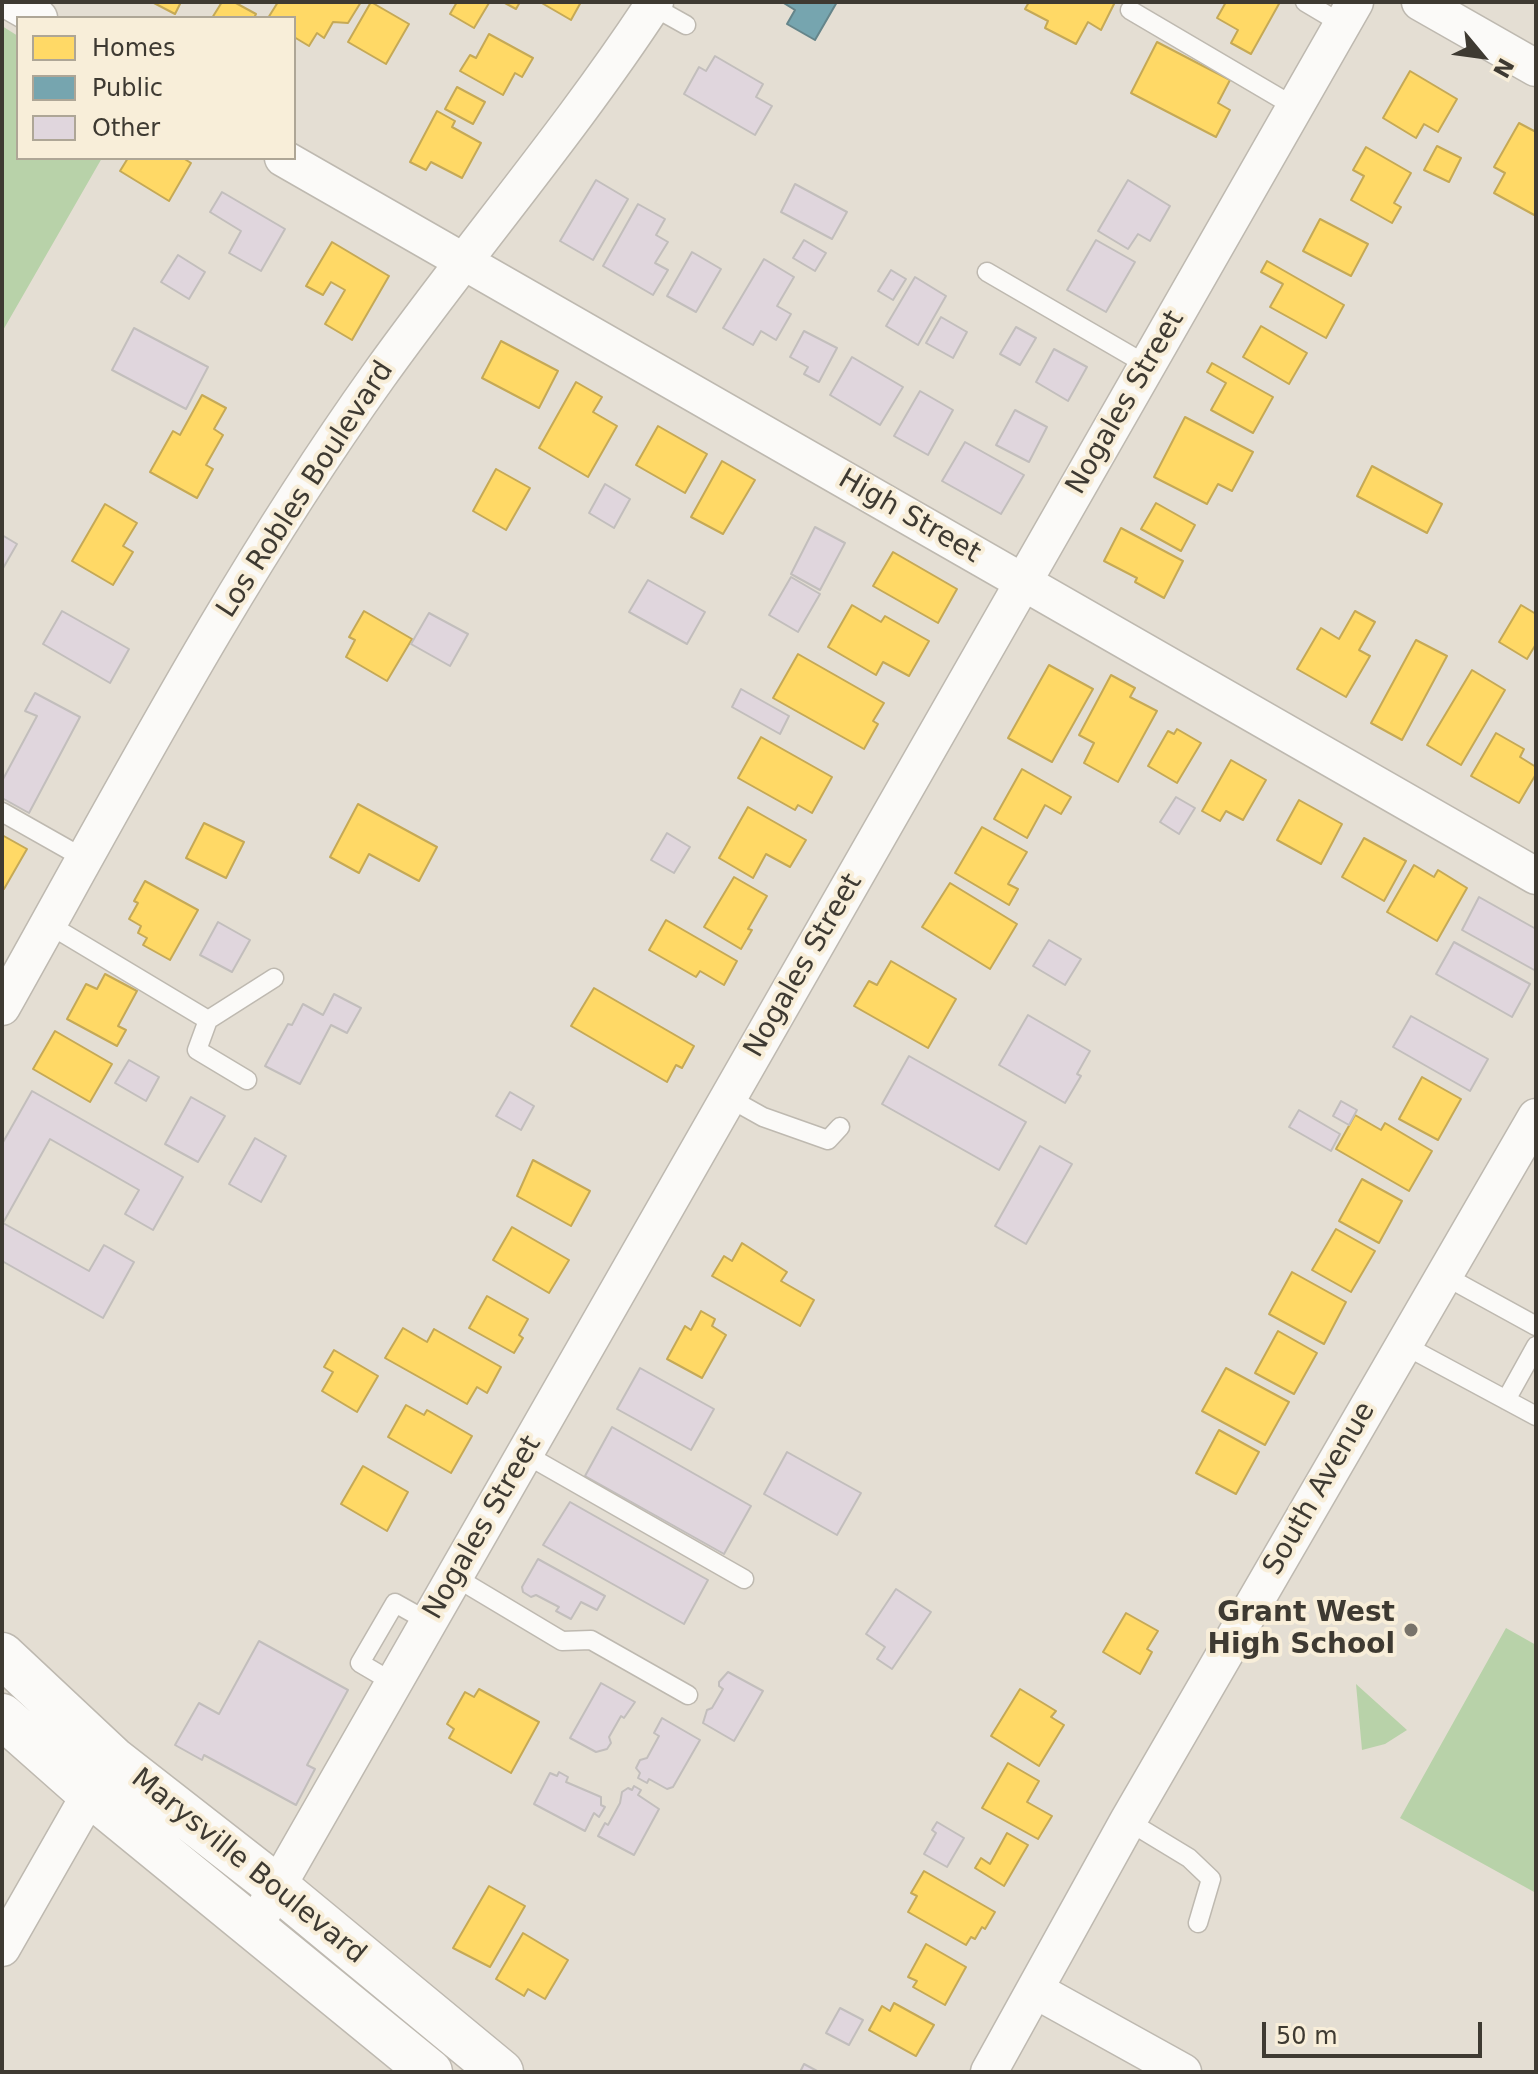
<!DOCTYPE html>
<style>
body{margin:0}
#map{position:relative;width:1538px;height:2074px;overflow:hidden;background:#e4ded3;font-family:"DejaVu Sans",sans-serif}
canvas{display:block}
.frame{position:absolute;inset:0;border:4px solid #3e3a32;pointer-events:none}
.legend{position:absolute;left:16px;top:16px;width:280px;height:144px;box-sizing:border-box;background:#f8eed9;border:2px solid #aea696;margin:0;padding:10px 14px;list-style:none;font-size:24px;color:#3e3a32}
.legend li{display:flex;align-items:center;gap:16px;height:40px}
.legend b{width:40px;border:2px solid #aea696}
.north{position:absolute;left:1442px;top:16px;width:80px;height:80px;-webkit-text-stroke:6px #f8eed9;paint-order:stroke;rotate:119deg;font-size:22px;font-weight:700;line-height:32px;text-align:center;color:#3e3a32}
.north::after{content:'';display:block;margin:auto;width:28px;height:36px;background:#3e3a32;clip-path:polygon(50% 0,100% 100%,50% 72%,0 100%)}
.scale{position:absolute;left:1262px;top:2022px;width:220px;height:36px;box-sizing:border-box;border:4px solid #3e3a32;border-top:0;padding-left:10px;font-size:24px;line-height:28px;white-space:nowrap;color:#3e3a32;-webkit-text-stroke:6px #f8eed9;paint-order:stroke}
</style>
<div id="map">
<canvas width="1538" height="2074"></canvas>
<div class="frame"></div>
<ul class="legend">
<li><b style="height:22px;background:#ffd966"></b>Homes</li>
<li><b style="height:22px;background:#76a5af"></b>Public</li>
<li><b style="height:22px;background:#e0d6dd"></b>Other</li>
</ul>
<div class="north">N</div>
<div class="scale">50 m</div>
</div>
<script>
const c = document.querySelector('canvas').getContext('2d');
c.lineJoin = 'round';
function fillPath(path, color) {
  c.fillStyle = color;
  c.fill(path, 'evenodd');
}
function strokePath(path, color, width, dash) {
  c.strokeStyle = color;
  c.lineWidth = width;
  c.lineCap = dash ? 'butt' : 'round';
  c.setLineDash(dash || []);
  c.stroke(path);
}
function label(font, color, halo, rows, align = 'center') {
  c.font = font + ' "DejaVu Sans",sans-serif';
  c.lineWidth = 8;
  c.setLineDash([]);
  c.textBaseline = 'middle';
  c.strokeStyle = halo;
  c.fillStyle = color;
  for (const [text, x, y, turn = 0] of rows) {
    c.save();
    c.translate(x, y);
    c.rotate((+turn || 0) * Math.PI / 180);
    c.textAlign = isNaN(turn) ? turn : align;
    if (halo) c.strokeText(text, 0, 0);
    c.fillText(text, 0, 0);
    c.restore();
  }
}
const green = new Path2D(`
 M2,26L18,36V158H102L2,332Z
 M1506,1628L1536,1645V1893L1400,1818Z
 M1356,1684L1407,1730L1385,1744L1362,1750Z`);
const homes = new Path2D(`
 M152,2H181L175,14Z
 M222,2H234L256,14L254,18H212Z
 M278,2H361L348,23L333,22L324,38L317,33L309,46L294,37V18H268Z
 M371,2L409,24L386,64L348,42Z
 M457,2H487L489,3L474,28L450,14Z
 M503,2H520L516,9Z
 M540,2H581L571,20Z
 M1029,2H1115L1101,30L1088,22L1076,44L1045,28L1048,21L1025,9Z
 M1226,2H1280L1251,54L1231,43L1238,30L1217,18Z
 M489,34L533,58L522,77L515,73L503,95L460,71L470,55L476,58Z
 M1157,42L1230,80L1218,103L1230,110L1216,137L1131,93Z
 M1410,71L1457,99L1438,132L1424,124L1416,138L1383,118Z
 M457,87L485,102L473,124L445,109Z
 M437,111L455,121L452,127L481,143L462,178L431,162L426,170L410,162Z
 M1519,123L1536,132V216L1494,193L1505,173L1494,167Z
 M1437,146L1461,158L1449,182L1424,170Z
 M1366,147L1411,173L1394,203L1401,207L1392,223L1351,200L1364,176L1353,170Z
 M128,158H183L191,163L169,201L120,171Z
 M1320,219L1368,244L1351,276L1303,251Z
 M332,242L389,276L352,340L325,324L345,290L331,282L323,295L306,286Z
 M1267,261L1344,305L1326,338L1270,307L1283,284L1261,272Z
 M1261,326L1307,353L1289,384L1243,357Z
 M501,341L558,371L539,408L482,378Z
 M1212,363L1273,397L1253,433L1211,410L1226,383L1207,372Z
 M576,382L602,397L593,412L617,426L588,477L539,448Z
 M202,395L226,408L214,429L223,435L206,465L213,469L197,498L150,472L173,431L180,435Z
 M1185,417L1253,452L1232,491L1218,484L1207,504L1154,477Z
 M658,426L707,454L685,493L636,465Z
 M722,461L755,480L723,534L691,517Z
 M1372,466L1442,504L1427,533L1357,496Z
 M496,469L530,488L506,530L473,511Z
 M1156,503L1195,525L1181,551L1141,529Z
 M105,504L137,523L123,546L133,552L113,585L72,561Z
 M1121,528L1183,561L1164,598L1135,582L1137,578L1104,561Z
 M893,552L957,589L938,623L873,586Z
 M852,605L881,622L885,616L929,641L909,676L883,662L876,675L828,647Z
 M1521,605L1536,614V644L1527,659L1499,642Z
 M364,611L412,639L387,681L346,657L355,640L349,637Z
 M1355,611L1375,622L1359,650L1370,656L1346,697L1297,669L1321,628L1339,639Z
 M1416,640L1447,656L1402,740L1371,723Z
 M798,654L884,703L873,721L878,724L864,749L773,698Z
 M1049,665L1093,689L1052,762L1008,738Z
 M1472,670L1505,690L1461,765L1427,745Z
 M1111,675L1135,688L1130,697L1157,711L1118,782L1084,763L1094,743L1079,735Z
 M1177,729L1201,743L1177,783L1148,766L1168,731L1174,734Z
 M1496,733L1524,749L1520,757L1536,767V774L1519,803L1471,776Z
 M761,737L832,777L812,813L798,805L795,810L738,778Z
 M1231,760L1266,780L1243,820L1226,811L1220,821L1202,811Z
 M1022,769L1071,797L1061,814L1045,805L1027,838L994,819Z
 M1299,800L1342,824L1321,864L1277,840Z
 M358,804L437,847L419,881L369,854L359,873L330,857Z
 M748,807L806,840L790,867L766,854L753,878L719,858Z
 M204,823L244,842L226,878L186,858Z
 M982,827L1027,852L1008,884L1018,889L1009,905L955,873Z
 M2,835L27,849L4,889L2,888Z
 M1364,838L1406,861L1384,901L1342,877Z
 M1414,865L1434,877L1438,870L1467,888L1437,941L1387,912Z
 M734,877L767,896L748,929L752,930L741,949L704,927Z
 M145,881L198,910L170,960L143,945L147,938L138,933L141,926L129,919L138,903L134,901Z
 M950,883L1017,924L990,969L922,927Z
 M666,920L737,961L724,985L700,971L696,977L649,950Z
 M891,961L956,999L928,1048L854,1006L869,981L877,985Z
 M105,974L137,991L118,1026L126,1030L117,1046L67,1019L86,984L97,989Z
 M594,988L694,1046L682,1068L676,1065L667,1082L571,1026Z
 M55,1031L112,1064L90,1102L33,1069Z
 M1422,1077L1461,1099L1438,1140L1399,1119Z
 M1355,1115L1381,1130L1385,1123L1432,1151L1409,1191L1336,1149Z
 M533,1160L590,1191L571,1226L517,1196Z
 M1362,1179L1402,1201L1379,1243L1339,1221Z
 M512,1227L569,1260L549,1293L493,1260Z
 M1336,1229L1375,1251L1351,1292L1312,1270Z
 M742,1243L787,1272L781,1281L814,1300L800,1326L712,1276L724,1256L732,1261Z
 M1292,1272L1346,1302L1324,1344L1269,1314Z
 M487,1296L528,1319L519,1335L523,1338L514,1353L469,1328Z
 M701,1311L715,1319L712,1326L726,1335L702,1378L667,1359L685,1326L691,1330Z
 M403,1328L427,1342L434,1329L501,1367L487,1393L477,1387L467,1404L385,1358Z
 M1278,1331L1317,1353L1294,1394L1255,1373Z
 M334,1350L378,1376L357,1412L322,1391L333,1372L324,1367Z
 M1226,1368L1289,1402L1265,1445L1202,1411Z
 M406,1405L424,1415L427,1410L472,1436L451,1473L388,1437Z
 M1219,1430L1259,1452L1236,1494L1196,1473Z
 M363,1466L408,1492L387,1531L341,1504Z
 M1126,1613L1158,1631L1147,1649L1152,1652L1140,1674L1103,1652Z
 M479,1689L539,1722L511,1773L449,1738L454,1729L447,1724L465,1692L474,1697Z
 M1020,1689L1056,1711L1051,1717L1064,1725L1039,1766L991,1736Z
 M1008,1763L1039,1781L1027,1802L1052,1816L1038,1839L982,1808Z
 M1007,1833L1028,1845L1004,1886L975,1868L981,1858L990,1864Z
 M924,1871L995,1912L985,1929L982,1927L975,1939L971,1937L966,1945L908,1912L917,1896L911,1893Z
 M489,1886L525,1906L490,1967L453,1948Z
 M523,1933L568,1960L545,1999L528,1989L524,1996L496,1979Z
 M926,1944L966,1967L945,2005L913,1987L917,1981L908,1977Z
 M894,2003L934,2025L916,2056L869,2030L882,2006L890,2011Z`);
const public = new Path2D(`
 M782,2H837L815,40L787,24L795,10Z`);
const building = new Path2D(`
 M715,56L763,84L756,97L772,106L755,135L684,94L699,67L706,71Z
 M596,180L628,199L593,260L560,241Z
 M1128,180L1170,206L1150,241L1138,234L1128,249L1098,231Z
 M795,184L847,212L832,239L781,212Z
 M222,192L285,229L261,271L229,253L241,231L210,212Z
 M638,204L665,219L656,235L668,242L655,263L668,270L653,295L603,266Z
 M804,240L826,253L815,271L793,258Z
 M1096,240L1135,262L1106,312L1067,290Z
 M692,252L721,269L696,312L667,296Z
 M178,255L205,272L189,299L161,282Z
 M764,259L794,277L777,306L791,314L776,340L761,331L753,345L723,328Z
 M891,270L906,279L893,300L878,291Z
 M915,277L946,296L918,345L886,326Z
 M941,317L967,332L953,358L926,343Z
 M1016,327L1036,338L1020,365L1000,354Z
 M134,328L208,367L186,409L112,370Z
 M804,331L837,348L819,382L804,374L808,367L790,357Z
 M1054,349L1087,367L1068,401L1036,382Z
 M852,357L903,387L880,425L830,395Z
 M920,391L953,410L928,455L894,436Z
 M1015,410L1047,427L1029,462L996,445Z
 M965,442L1024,475L1001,514L942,481Z
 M605,484L630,499L614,528L589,513Z
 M815,527L845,543L820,590L791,574Z
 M2,535L17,544L2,570Z
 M791,577L820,594L798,632L769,615Z
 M648,580L705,612L687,644L629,612Z
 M62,611L129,649L110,683L43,644Z
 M429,613L468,634L450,666L411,644Z
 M741,689L789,716L780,734L732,707Z
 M35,693L80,717L29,813L2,798V781L37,716L25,711Z
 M1176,797L1195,808L1179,834L1160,822Z
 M667,833L690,847L674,873L651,860Z
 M1479,897L1536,929V971L1462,930Z
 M218,922L250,940L232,972L200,955Z
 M1049,940L1081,959L1065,985L1033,966Z
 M1454,942L1530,984L1512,1017L1436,974Z
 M334,994L361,1008L347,1033L331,1025L300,1084L265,1066L288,1024L292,1025L303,1004L323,1015Z
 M1028,1015L1090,1051L1077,1074L1081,1076L1065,1103L999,1065Z
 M1411,1016L1488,1059L1470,1091L1393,1047Z
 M909,1056L1026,1122L999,1170L882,1104Z
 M129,1060L159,1077L146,1101L115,1083Z
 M32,1091L183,1177L153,1230L125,1214L139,1190L50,1139L3,1223L89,1271L104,1245L134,1262L103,1318L2,1261V1144Z
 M510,1092L534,1106L521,1130L496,1116Z
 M191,1097L225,1116L198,1162L165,1144Z
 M1341,1101L1357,1110L1349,1125L1333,1116Z
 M1299,1110L1340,1134L1331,1151L1289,1127Z
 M255,1138L286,1156L261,1202L229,1184Z
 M1040,1146L1072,1164L1026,1244L995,1226Z
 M640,1368L714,1409L691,1450L617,1409Z
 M612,1427L751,1506L724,1554L585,1476Z
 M787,1452L861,1493L837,1535L764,1494Z
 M570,1502L708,1580L684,1624L543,1545Z
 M538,1559L605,1596L597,1610L581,1602L571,1619L556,1611L559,1607L536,1595L531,1597L523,1592L522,1587Z
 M896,1589L931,1612L892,1669L877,1659L885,1647L866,1634Z
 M259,1641L348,1690L307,1765L315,1769L296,1805L204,1755L202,1760L175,1745L199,1703L219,1714Z
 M728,1672L763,1691L734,1741L703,1723L707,1710L712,1708L723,1689L719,1686V1682Z
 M601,1683L635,1702L624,1718L621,1716L609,1737L611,1743L607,1749L596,1752L570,1738Z
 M662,1718L700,1740L673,1787L667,1789L649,1779L647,1783L638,1778L640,1773L636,1768L640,1760L647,1758L659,1736L654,1733Z
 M559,1772L568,1777L566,1782L601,1797V1805L605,1807L599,1817L594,1813L585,1831L534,1804L550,1773L557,1776Z
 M634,1786L641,1790L638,1795L659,1809L634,1855L598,1836L605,1823L608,1825L620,1803L622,1792L628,1788L632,1790Z
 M937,1822L964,1838L947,1867L924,1854L936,1833L932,1830Z
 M840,2008L863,2020L849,2045L826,2033Z
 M804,2064L819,2072H800Z`);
const service = new Path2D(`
 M1305,2L1342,24
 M652,6L686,25
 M1130,10L1295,107
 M987,272L1147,365
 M2,812L85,859
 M48,924L208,1020L197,1050L247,1080
 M208,1020L274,978
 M729,1098L763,1117L828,1140L840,1127
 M1445,1276L1536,1326
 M1404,1345L1536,1416
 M1506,1400L1536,1346
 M525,1454L744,1579
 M455,1577L562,1641L591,1640L688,1695
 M394,1683L360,1663L395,1603L429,1622
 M1128,1821L1189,1858L1211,1879L1198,1923`);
const minor = new Path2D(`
 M11,2L39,18
 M1420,2L1536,68
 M283,158L1536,876
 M2,1007C122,793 236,575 379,375C469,249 570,132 655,2
 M253,1929L1355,2
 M2,1948L90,1794
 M1035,1990L1183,2072
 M989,2072L1128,1821L1536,1117`);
const secondary = new Path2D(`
 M2,1655L113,1759L277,1887L501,2072
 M2,1716L90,1794L430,2072`);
const markers = [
 [1411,1630,8,"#78736a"]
];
const streetNames = [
 ["Nogales Street",1126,403,-60],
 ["Los Robles Boulevard",306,490,-57],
 ["High Street",909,517,30],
 ["Nogales Street",804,966,-60],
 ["South Avenue",1320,1489,-60],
 ["Nogales Street",483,1528,-60],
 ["Marysville Boulevard",248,1867,39]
];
const poiNames = [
 ["Grant West",1395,1614],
 ["High School",1395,1646]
];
fillPath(green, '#b8d2a9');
fillPath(homes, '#ffd966');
strokePath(homes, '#c5a956', 2);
fillPath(public, '#76a5af');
strokePath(public, '#65858a', 2);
fillPath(building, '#e0d6dd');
strokePath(building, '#c2bebc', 2);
strokePath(service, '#beb9b0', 21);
strokePath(minor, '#beb9b0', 39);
strokePath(secondary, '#beb9b0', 47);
strokePath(service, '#fbfaf8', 18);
strokePath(minor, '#fbfaf8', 36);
strokePath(secondary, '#fbfaf8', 44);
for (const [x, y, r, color] of markers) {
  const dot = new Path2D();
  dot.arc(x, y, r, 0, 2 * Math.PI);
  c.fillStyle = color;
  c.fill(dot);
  strokePath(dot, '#f8eed9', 3);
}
label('28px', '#3e3a32', '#f8eed9', streetNames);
label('bold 28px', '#3e3a32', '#f8eed9', poiNames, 'right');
</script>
